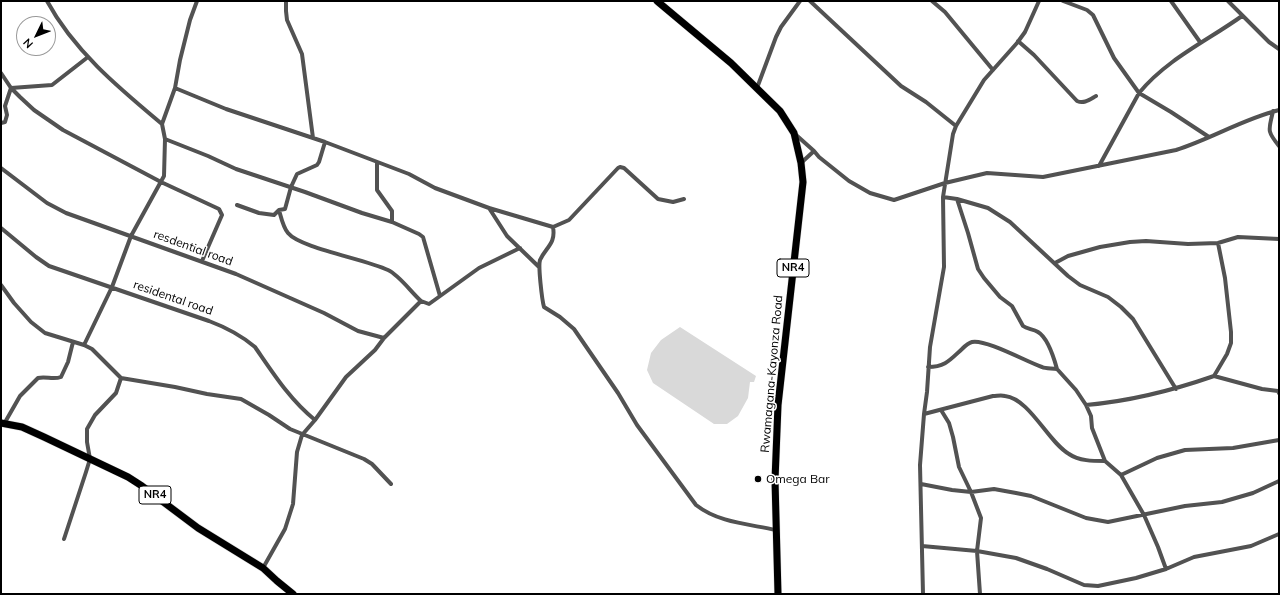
<!DOCTYPE html>
<style>
body{margin:0}
#map{position:relative;width:1280px;height:595px;overflow:hidden;background:#fff;font-family:Mulish,sans-serif}
canvas{display:block}
.frame{position:absolute;inset:0;border:2px solid #000;pointer-events:none}
.north{position:absolute;left:16px;top:16px;width:40px;height:40px;box-sizing:border-box;background:#fff;border:1px solid #999;border-radius:50%;rotate:227deg;font-size:11px;font-weight:700;line-height:16px;text-align:center;color:#000}
.north::after{content:'';display:block;margin:auto;width:14px;height:18px;background:#000;clip-path:polygon(50% 0,100% 100%,50% 72%,0 100%)}
</style>
<div id="map">
<canvas width="1280" height="595"></canvas>
<div class="frame"></div>
<div class="north">N</div>
</div>
<script>
const c = document.querySelector('canvas').getContext('2d');
c.lineJoin = 'round';
function fillPath(path, color) {
  c.fillStyle = color;
  c.fill(path, 'evenodd');
}
function strokePath(path, color, width, dash) {
  c.strokeStyle = color;
  c.lineWidth = width;
  c.lineCap = dash ? 'butt' : 'round';
  c.setLineDash(dash || []);
  c.stroke(path);
}
function label(font, color, halo, rows, align = 'center') {
  c.font = font + ' Mulish,sans-serif';
  c.lineWidth = 3;
  c.setLineDash([]);
  c.textBaseline = 'middle';
  c.strokeStyle = halo;
  c.fillStyle = color;
  for (const [text, x, y, turn = 0] of rows) {
    c.save();
    c.translate(x, y);
    c.rotate((+turn || 0) * Math.PI / 180);
    c.textAlign = isNaN(turn) ? turn : align;
    if (halo) c.strokeText(text, 0, 0);
    c.fillText(text, 0, 0);
    c.restore();
  }
}
const green = new Path2D(`
 M680,327L756,376L754,382H750L748,398L738,416L727,424H714L653,383L647,370L651,353L661,340Z`);
const minor = new Path2D(`
 M47,1C74,51 119,88 162,124
 M286,1V11L287,20L302,54L313,138
 M810,1L901,86L926,102L956,126
 M932,1L945,12L993,70
 M1063,1L1087,10L1093,15L1114,58L1139,93L1171,112L1209,137
 M1171,1L1200,42
 M1228,1L1269,42L1279,49
 M1018,41L1034,55L1077,101C1084,104 1089,100 1096,96
 M1,73L11,88L20,97L34,110L63,130L161,182L219,209L222,215L202,261
 M175,88L226,109L325,142L409,174L435,188L489,208L507,236L539,267
 M757,88L776,37L781,27L800,1
 M1273,111C1269,130 1266,130 1279,146
 M1,123L5,122L7,115L5,106L11,88L52,85L88,57
 M795,134L814,151
 M165,139L208,156L236,169L305,192L362,213L392,222L419,234L423,237L440,296
 M377,162V190L392,211V222
 M801,163L814,151L819,157L849,181L870,193L894,200L945,183L987,173L1043,177L1176,150C1211,139 1243,119 1279,110
 M1099,166L1139,93C1167,59 1207,41 1242,16
 M1,168L47,203L66,213L236,274L324,313L358,331L384,338
 M943,197L957,199L988,208L1010,222L1068,276L1080,285L1108,297L1121,307L1133,319L1176,389
 M684,199L673,202L658,199L624,168L620,167L618,168L569,220L553,227C556,244 546,247 540,260C538,266 542,300 544,307L560,317L574,329L618,393L637,425L696,505C719,523 749,524 776,530
 M957,199L968,233L978,269L984,278L1000,297L1012,306L1023,326C1027,329 1033,329 1038,332C1048,338 1054,358 1057,369
 M237,205L259,213L274,215L279,210L285,209L291,187L297,174L317,165L319,162L325,142
 M489,208L553,227
 M279,210C281,217 283,227 288,233C300,248 365,259 388,270C399,275 411,292 421,301
 M1,228L36,257L49,266L209,321C225,327 242,336 255,347C273,373 290,400 315,420
 M1055,263L1068,256L1100,247L1130,242L1146,241L1188,244L1218,243L1238,237L1279,239
 M1,285L14,303L31,322L45,333L84,345L92,349L121,378L175,387L207,394L241,399L269,415L290,429L364,459L372,464L391,484
 M84,345L112,287L131,236L164,176L165,139L162,124L175,88L180,60L190,20L197,1
 M928,367C945,367 950,360 962,349C965,346 968,343 972,342C986,339 1027,362 1042,367C1046,369 1052,368 1057,369L1076,390L1086,405L1091,416L1092,428L1105,461
 M1214,376L1262,389L1278,391L1279,393
 M1086,405C1132,401 1171,391 1214,376L1227,354L1231,343V332L1225,278L1218,243
 M941,410L949,423L953,437L959,467L971,492L981,518L977,551L980,594
 M924,414L993,396C997,396 1001,395 1005,396C1030,399 1048,442 1069,454C1079,461 1093,461 1105,461L1121,475L1144,515L1158,547L1166,569
 M4,424L20,396L38,378C46,376 53,380 61,377L68,362L73,342
 M1121,475L1157,458L1185,450L1233,448L1279,440
 M921,484L952,490L971,492L994,489L1016,493L1031,496L1086,518L1108,522L1185,506L1222,502L1253,493L1279,481
 M64,539L86,472L90,459L87,442V429L95,415L116,393L121,378
 M922,546L977,551L1016,558L1047,569L1084,585L1098,586L1136,578L1166,569L1194,557L1251,546L1279,534
 M263,568L285,529L293,504L297,452L302,435L315,420L346,377L375,350L384,338L421,301L429,304L479,268L520,248
 M923,594L920,465L924,414L927,392L930,347L944,267L943,197L953,134L956,126L984,80L1017,43L1025,32L1039,1`);
const trunk = new Path2D(`
 M657,1L731,63L780,111L794,133L801,163L803,182L778,405L775,480L778,594
 M1,423L22,427L44,437L128,477L142,486L198,528L263,568L277,581L293,594`);
const markers = [
 [758,479,4,"#000"]
];
const shields = [
 [793,268,32],
 [155,495,32]
];
const shieldNames = [
 ["NR4",793,268],
 ["NR4",155,495]
];
const streetNames = [
 ["resdential road",193,248,20],
 ["residental road",173,298,19],
 ["Rwamagana-Kayonza Road",772,374,-85]
];
const poiNames = [
 ["Omega Bar",766,479]
];
fillPath(green, '#d9d9d9');
strokePath(trunk, '#dbdbdb', 8);
strokePath(minor, '#525252', 4);
strokePath(trunk, '#000', 7);
for (const [x, y, r, color] of markers) {
  const dot = new Path2D();
  dot.arc(x, y, r, 0, 2 * Math.PI);
  c.fillStyle = color;
  c.fill(dot);
  strokePath(dot, '#fff', 1.5);
}
for (const [x, y, w] of shields) {
  const box = new Path2D();
  box.roundRect(x - w / 2, y - 9, w, 18, 3);
  c.fillStyle = '#fff';
  c.fill(box);
  strokePath(box, '#000', 1);
}
label('bold 11px', '#000', null, shieldNames);
label('12px', '#000', '#fff', streetNames);
label('12px', '#000', '#fff', poiNames, 'left');
</script>
